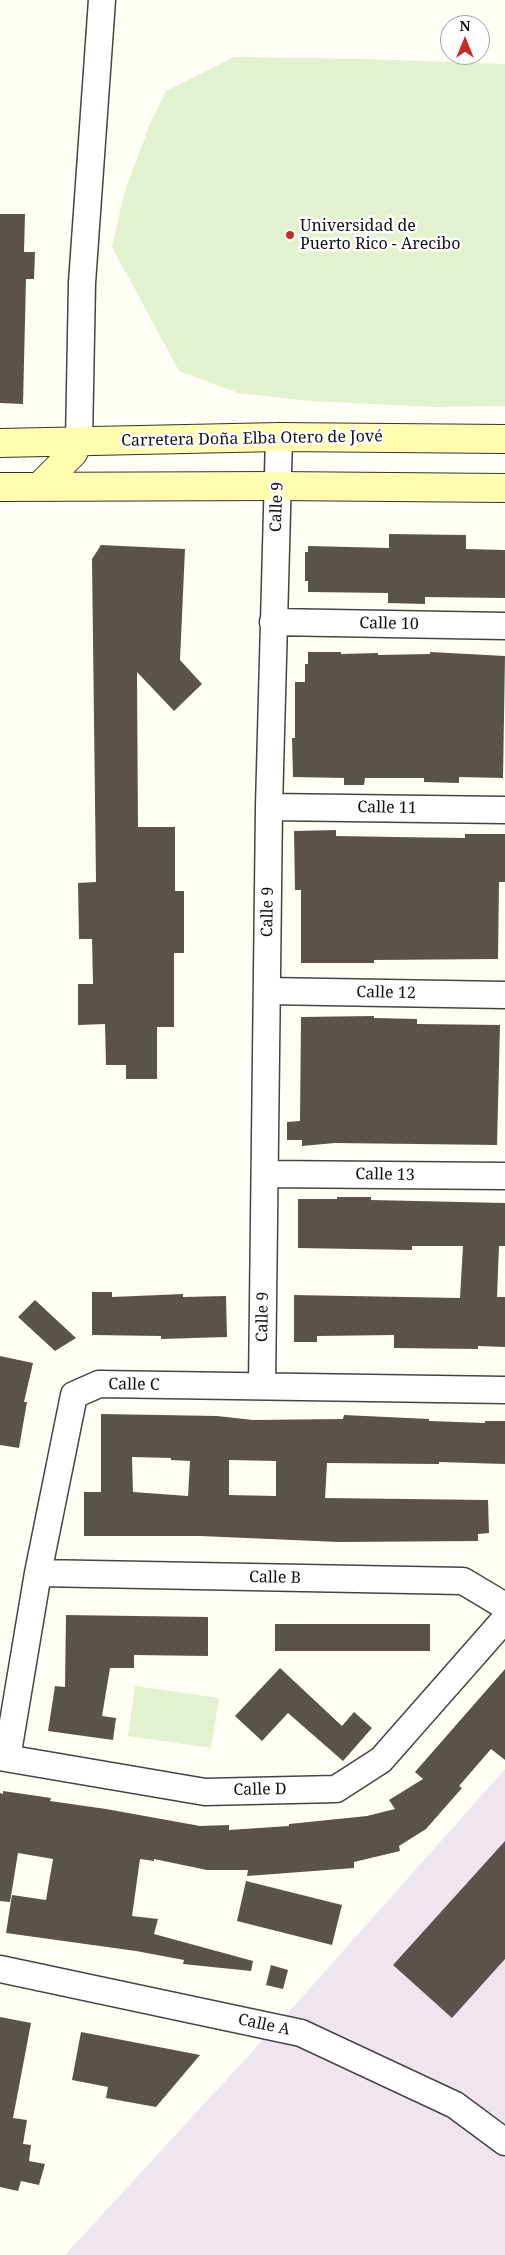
<!DOCTYPE html>
<meta charset="utf-8">
<style>
body{margin:0}
#map{position:relative;width:505px;height:2255px;overflow:hidden;background:#fffef4;font-family:"Noto Serif",serif}
canvas{display:block}
.north{position:absolute;left:440px;top:15px;width:50px;height:50px;box-sizing:border-box;background:#fff;border:1px solid #a0a0a0;border-radius:50%;rotate:0deg;font-size:14px;font-weight:700;line-height:20px;text-align:center;color:#111}
.north::after{content:'';display:block;margin:auto;width:18px;height:22px;background:#c52c25;clip-path:polygon(50% 0,100% 100%,50% 72%,0 100%)}
</style>
<div id="map">
<canvas width="505" height="2255"></canvas>
<div class="north">N</div>
</div>
<script>
const c = document.querySelector('canvas').getContext('2d');
c.lineJoin = 'round';
function fillPath(path, color) {
  c.fillStyle = color;
  c.fill(path, 'evenodd');
}
function strokePath(path, color, width, dash) {
  c.strokeStyle = color;
  c.lineWidth = width;
  c.lineCap = dash ? 'butt' : 'round';
  c.setLineDash(dash || []);
  c.stroke(path);
}
function label(font, color, halo, rows, align = 'center') {
  c.font = font + ' "Noto Serif",serif';
  c.lineWidth = 5;
  c.setLineDash([]);
  c.textBaseline = 'middle';
  c.strokeStyle = halo;
  c.fillStyle = color;
  for (const [text, x, y, turn = 0] of rows) {
    c.save();
    c.translate(x, y);
    c.rotate((+turn || 0) * Math.PI / 180);
    c.textAlign = isNaN(turn) ? turn : align;
    if (halo) c.strokeText(text, 0, 0);
    c.fillText(text, 0, 0);
    c.restore();
  }
}
const industrial = new Path2D(`
 M505,1769V2255H65L295,2005Z`);
const pitch = new Path2D(`
 M234,57L365,59L505,64V406L436,407L310,401L238,393L179,371L112,247L124,194L149,126L166,91Z
 M135,1686L219,1698L211,1748L128,1736Z`);
const building = new Path2D(`
 M0,214H25L24,252H35L34,279H26L23,404L0,403Z
 M389,534L466,535V549L505,550V598L425,597V604L388,603V593L308,592V581H305V552H308V546L389,548Z
 M101,545L185,549L180,660L202,684L174,711L137,672L138,827H175V891H184V953H174V1027H157V1079H126V1065H106L105,1024L78,1025V984H93L92,939H79L78,883L96,882L92,559Z
 M308,652H341V654L378,653V655L430,654V652L505,656L503,778L459,777V783L424,782V778H365L364,785H344V778L293,777L292,738H295V682H305V664H308Z
 M336,830V836L395,837L465,838V834H505V882H499L498,959L374,960V963H301V890H295L294,831Z
 M374,1016V1018L417,1019V1024L500,1025L497,1145L335,1143L302,1146V1140H287V1122L300,1121L301,1017Z
 M337,1197H371V1200L505,1203V1246H499L497,1297H505V1347L478,1346V1349L394,1348V1335L317,1336V1342H294V1295L460,1298L463,1246H412V1250L298,1248V1199H337Z
 M92,1292H112V1297L183,1294V1297L226,1296L227,1337L161,1339V1336L92,1335Z
 M35,1300L76,1338L55,1351L18,1317Z
 M0,1356L33,1363L24,1402H27L19,1448L0,1445Z
 M101,1414L217,1416L253,1420L343,1419L344,1415L429,1419V1421L485,1423V1421H505V1464L439,1462V1464L327,1463L325,1498L488,1500L489,1533L478,1534V1541L339,1542L200,1536H84V1492H101ZM132,1457L171,1458V1460L190,1461L188,1496L133,1492ZM229,1460L276,1461V1496L229,1495Z
 M66,1615L208,1617V1656L134,1655V1668H110L102,1716L116,1718L113,1740L48,1731L55,1686L65,1687Z
 M275,1624H430V1651H275Z
 M280,1668L342,1726L354,1712L372,1728L343,1761L288,1713L262,1741L235,1716Z
 M505,1669V1760L491,1749L459,1786L462,1788L426,1829L399,1846L400,1851L354,1862V1868L247,1876L248,1870H207L154,1859V1861L140,1859L132,1916L158,1919L154,1934L253,1961L251,1971L183,1964L184,1960L136,1951L6,1933L12,1895L46,1900L53,1859L18,1853L10,1902L0,1901V1793L3,1794V1791L51,1798L50,1801L106,1809L200,1826L229,1825V1830L289,1826V1824L367,1816L395,1809L389,1800L423,1779L415,1772Z
 M505,1841V1959L452,2018L393,1965Z
 M246,1881L342,1905L332,1945L237,1921Z
 M271,1965L288,1970L283,1989L266,1985Z
 M0,2017L31,2023L13,2118L27,2120L23,2144L31,2145L29,2161L45,2164L39,2185L21,2181L18,2191L0,2187Z
 M81,2032L200,2055L156,2107L106,2098L108,2087L72,2080Z`);
const street = new Path2D(`
 M79,441L82,283L102,0
 M273,622L505,626
 M269,807L505,810
 M267,991L505,995
 M265,1174L505,1176
 M262,1386L269,807L279,437
 M38,1573L463,1581L505,1606
 M0,1757L205,1792L336,1789L381,1760L505,1619
 M7,1758L38,1573L74,1395L99,1384L505,1390
 M0,1969L301,2033L455,2105L505,2142`);
const secondary = new Path2D(`
 M0,443L279,437L505,439
 M0,487L277,486L505,488
 M39,487L73,453L79,441`);
const markers = [
 [290,235,5,"#c52c25"]
];
const poiNames = [
 ["Universidad de",300,226],
 ["Puerto Rico - Arecibo",300,244]
];
const streetNames = [
 ["Carretera Doña Elba Otero de Jové",252,439,-1],
 ["Calle 9",277,507,-88],
 ["Calle 10",389,624,1],
 ["Calle 11",387,808,1],
 ["Calle 9",268,912,-89],
 ["Calle 12",386,993,1],
 ["Calle 13",385,1175,1],
 ["Calle 9",263,1317,-89],
 ["Calle C",134,1385,1],
 ["Calle B",275,1578,1],
 ["Calle D",260,1790,-1],
 ["Calle A",264,2025,12]
];
fillPath(industrial, '#efe5ef');
fillPath(pitch, '#e2f2ce');
fillPath(building, '#5a534d');
strokePath(street, '#444', 29);
strokePath(secondary, '#333', 30);
strokePath(street, '#fff', 26);
strokePath(secondary, '#fffeaf', 28);
for (const [x, y, r, color] of markers) {
  const dot = new Path2D();
  dot.arc(x, y, r, 0, 2 * Math.PI);
  c.fillStyle = color;
  c.fill(dot);
  strokePath(dot, '#fff', 2);
}
label('16px', '#111', '#fff', poiNames, 'left');
label('16px', '#111', '#fff', streetNames);
</script>
